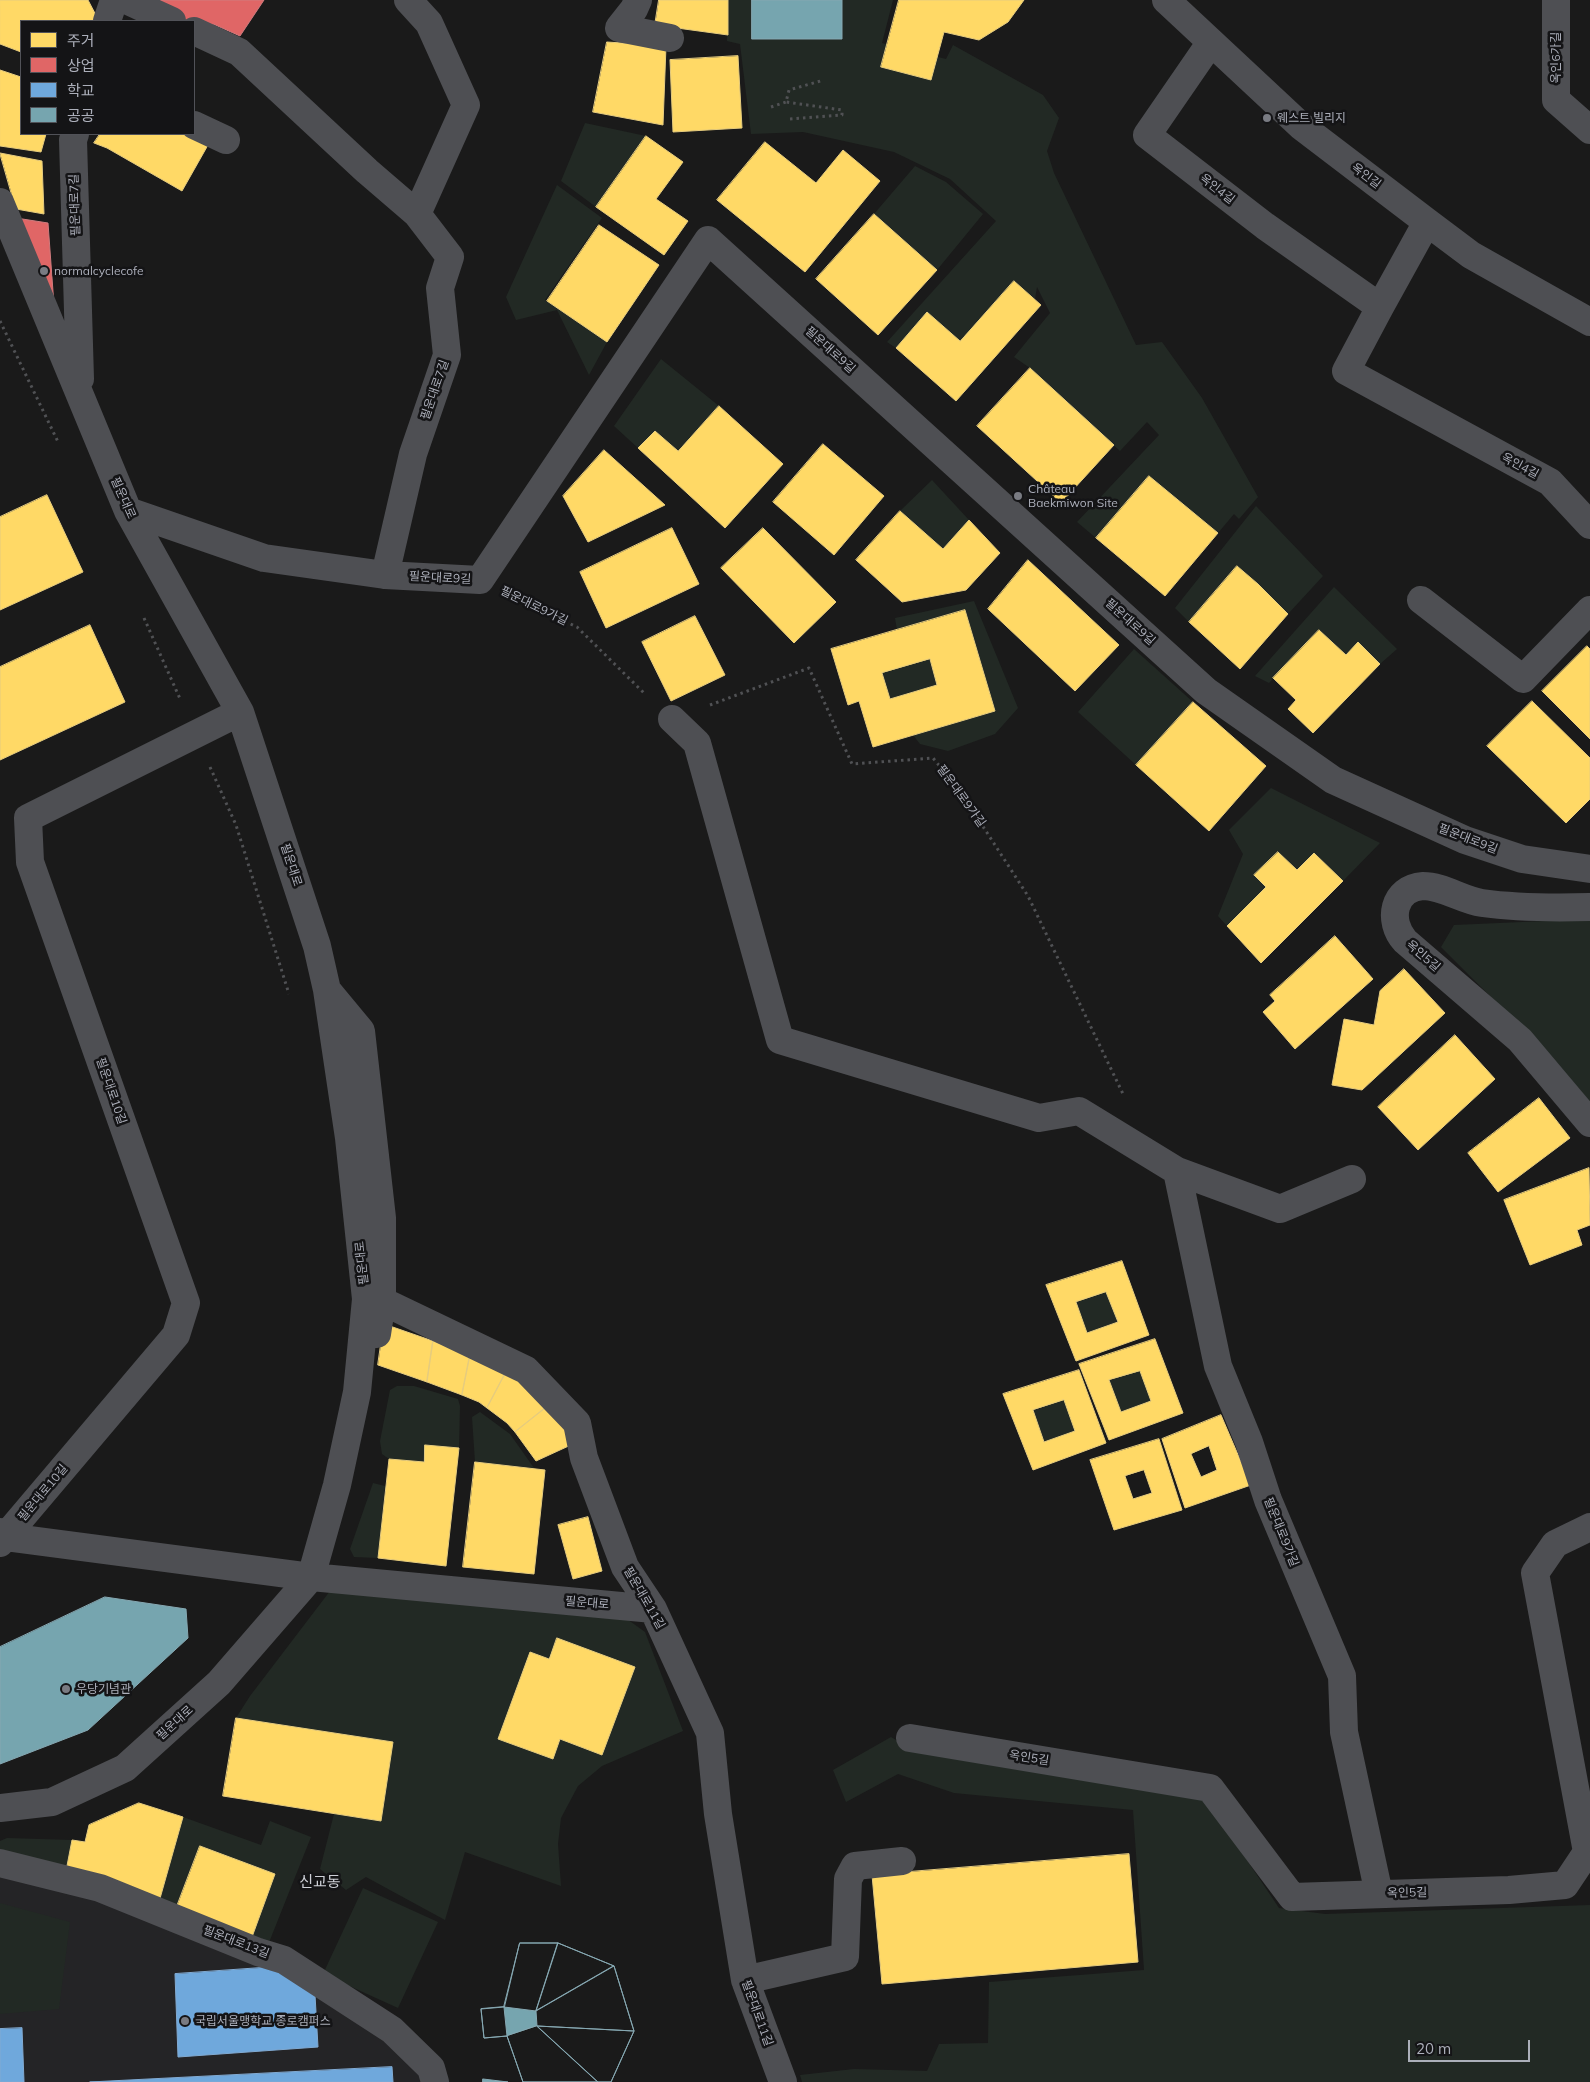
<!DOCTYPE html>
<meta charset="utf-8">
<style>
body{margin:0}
#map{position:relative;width:1590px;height:2082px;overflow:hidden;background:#1a1a1a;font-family:Mulish,"Noto Sans KR",sans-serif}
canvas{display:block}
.legend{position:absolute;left:20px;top:20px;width:175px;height:115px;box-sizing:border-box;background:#141416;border:1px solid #515258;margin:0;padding:6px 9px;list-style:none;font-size:15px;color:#acafba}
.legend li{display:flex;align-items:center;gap:10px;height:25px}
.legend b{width:25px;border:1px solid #515258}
.scale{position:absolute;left:1408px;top:2040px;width:122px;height:22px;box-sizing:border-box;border:2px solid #acafba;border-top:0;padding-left:6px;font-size:15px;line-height:18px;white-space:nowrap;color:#acafba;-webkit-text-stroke:4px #141416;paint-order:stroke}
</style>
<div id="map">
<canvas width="1590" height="2082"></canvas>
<ul class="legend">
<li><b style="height:14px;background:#ffd966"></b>주거</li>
<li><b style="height:14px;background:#e06666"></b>상업</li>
<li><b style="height:14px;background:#6fa8dc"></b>학교</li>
<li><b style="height:14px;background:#76a5af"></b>공공</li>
</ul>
<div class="scale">20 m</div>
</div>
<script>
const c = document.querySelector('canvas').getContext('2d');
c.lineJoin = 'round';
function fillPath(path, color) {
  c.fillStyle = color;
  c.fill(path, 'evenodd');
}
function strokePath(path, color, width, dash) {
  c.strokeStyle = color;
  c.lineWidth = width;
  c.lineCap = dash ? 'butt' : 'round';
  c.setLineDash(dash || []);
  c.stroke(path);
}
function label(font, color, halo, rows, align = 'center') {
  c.font = font + ' Mulish,"Noto Sans KR",sans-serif';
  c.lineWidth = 5;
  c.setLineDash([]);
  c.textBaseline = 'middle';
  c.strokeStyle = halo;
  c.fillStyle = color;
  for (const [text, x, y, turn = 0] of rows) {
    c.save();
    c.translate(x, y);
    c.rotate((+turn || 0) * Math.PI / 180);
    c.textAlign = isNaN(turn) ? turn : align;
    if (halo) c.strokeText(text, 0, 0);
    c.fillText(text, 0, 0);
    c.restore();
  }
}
const built = new Path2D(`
 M0,1868L294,1964L446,2082H0Z`);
const green = new Path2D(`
 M728,0H893L882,43L946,59L953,45L1043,95L1059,118L1047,151L1054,173L1136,345L1162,342L1202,398L1258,497L1239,519L1234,514L1218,533L1149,476L1096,538L1077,522L1159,435L1147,422L1120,451L1030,368L1014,357L1050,313L1037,287L1035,299L1014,281L960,341L927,313L896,348L887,342L996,221L950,179L894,152L803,132L751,134L740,44L727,41Z
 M585,123L646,136L596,207L561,181Z
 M915,166L946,182L983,214L937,270L874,214Z
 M557,185L602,218L545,300L607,342L589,375L557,310L516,320L506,297Z
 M661,359L719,406L678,451L655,431L638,448L614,426Z
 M932,480L969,520L943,549L900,511Z
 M1256,506L1323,576L1288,614L1258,584L1237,566L1189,622L1175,608Z
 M1334,587L1397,649L1380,664L1358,643L1346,655L1319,630L1269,683L1255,676Z
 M974,601L1018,708L995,734L948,751L920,744L913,735L995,711L965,610L897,630L895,618Z
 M1134,649L1193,702L1136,765L1078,712Z
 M930,659L937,685L890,699L882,673Z
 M1271,788L1380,843L1343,881L1315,853L1297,870L1278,852L1254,875L1266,887L1227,926L1218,916L1243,854L1229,830Z
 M1590,919V1102L1556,1062L1441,947L1454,925Z
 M1106,1292L1118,1322L1087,1333L1076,1302Z
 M1140,1371L1151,1401L1121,1412L1109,1380Z
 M397,1386H414L458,1399L460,1406L459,1448L426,1445L424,1462L389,1459L382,1454L380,1441L390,1390Z
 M1064,1400L1075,1431L1044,1442L1033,1410Z
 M480,1412L510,1434L534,1468L475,1462L472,1417Z
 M373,1483L385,1486L378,1558L354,1557L350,1549Z
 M330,1591L627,1619L645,1632L683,1731L602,1766L578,1786L561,1818L558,1844L561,1886L465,1852L445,1920L366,1877L346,1890L320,1869L334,1814L381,1820L393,1742L236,1718L250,1696Z
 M891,1737L908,1747L1202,1793L1279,1908L1325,1914L1590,1905V2082H802L800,2075L854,2069L927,2071L939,2044L988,2043L989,1982L1144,1970L1133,1810L954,1793L898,1774L846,1802L833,1770Z
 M183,1817L261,1845L270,1821L311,1837L268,1945L252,1937L275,1874L200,1847L176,1909L159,1902Z
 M7,1838L72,1840L66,1871L0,1851V1841Z
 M363,1888L438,1922L398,2008L323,1974Z
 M0,1903L70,1922L59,2009L0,2014Z`);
const homes = new Path2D(`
 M0,0H88L99,21H21V52L0,44Z
 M659,0H728V35L655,25Z
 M899,0H1024L1008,22L979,40L944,32L931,80L881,67Z
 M607,42L666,46L663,125L593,112Z
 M738,56L742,128L673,132L670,60Z
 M0,70L21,77V134H46L41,152L0,146Z
 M100,134H187L208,145L182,191L107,148L94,143Z
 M646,136L683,162L656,199L688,221L664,255L596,207Z
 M765,142L816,183L843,150L880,181L805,272L717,200Z
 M0,153L42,161L44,214L16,209Z
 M874,214L937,270L878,335L816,279Z
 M599,225L659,265L607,342L547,301Z
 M1014,281L1041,305L956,401L896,348L927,312L960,341Z
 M1030,368L1114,445L1061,503L977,426Z
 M719,406L783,464L725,528L638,448L655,431L678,451Z
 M823,444L884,496L834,555L773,502Z
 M604,450L665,505L588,542L563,496Z
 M1149,476L1218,533L1165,596L1096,538Z
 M47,495L83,572L0,610V517Z
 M900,511L943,549L969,520L1000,553L966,590L902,602L856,560Z
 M672,528L699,584L606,628L580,572Z
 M763,528L836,602L794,643L721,568Z
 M1028,560L1119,645L1075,691L988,609Z
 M1237,566L1258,584L1288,614L1240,669L1189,622Z
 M965,610L995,711L873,747L859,701L848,705L831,649ZM930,659L937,685L890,699L882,673Z
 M695,616L725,675L671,701L642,642Z
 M90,625L125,702L0,760V667Z
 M1319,630L1346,655L1358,642L1380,664L1313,733L1288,709L1296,700L1273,678Z
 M1587,646L1590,649V739L1542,691Z
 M1532,701L1590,758V799L1566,823L1487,746Z
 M1193,702L1266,766L1209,831L1136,765Z
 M1278,852L1297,870L1314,853L1343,881L1261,963L1227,926L1266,887L1254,875Z
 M1335,936L1373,979L1295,1049L1263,1012L1275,1001L1270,995Z
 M1404,969L1445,1013L1362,1090L1332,1085L1344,1019L1374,1025L1380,991Z
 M1455,1035L1495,1079L1418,1150L1378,1107Z
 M1539,1098L1570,1138L1498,1192L1468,1153Z
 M1589,1168L1590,1225L1577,1230L1582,1245L1530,1265L1504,1200Z
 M1122,1261L1149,1335L1076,1361L1046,1285ZM1106,1292L1118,1322L1087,1333L1076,1302Z
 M384,1324L433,1341L427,1382L378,1365Z
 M1155,1339L1183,1413L1109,1440L1079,1364ZM1140,1371L1151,1401L1121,1412L1109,1380Z
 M433,1341L470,1355L462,1395L427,1382Z
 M470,1355L507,1370L487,1408L479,1402L462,1395Z
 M507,1370L549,1405L515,1432L507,1423L487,1408Z
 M1079,1370L1106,1443L1033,1470L1003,1394ZM1064,1400L1075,1431L1044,1442L1033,1410Z
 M549,1405L573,1444L536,1461L515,1432Z
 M1221,1415L1251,1485L1185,1508L1162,1439ZM1209,1446L1217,1470L1201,1477L1191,1454Z
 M1159,1439L1182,1510L1114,1530L1090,1460ZM1144,1470L1152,1493L1133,1499L1125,1476Z
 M425,1445L459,1448L446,1566L378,1558L389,1459L424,1462Z
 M475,1462L545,1470L534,1574L463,1567Z
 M588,1517L602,1571L573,1579L558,1525Z
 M557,1638L635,1667L602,1755L560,1739L553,1759L498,1739L530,1652L549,1659Z
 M236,1718L393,1742L381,1821L223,1796Z
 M139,1803L183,1817L159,1902L66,1871L72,1840L85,1842L89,1825Z
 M200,1846L275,1874L252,1937L176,1909Z
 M1129,1854L1138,1962L882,1984L872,1875Z`);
const shops = new Path2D(`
 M135,0H264L240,36L213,24L209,32Z
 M16,218L48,223L55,319Z`);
const schools = new Path2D(`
 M288,1966L315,1995L318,2047L178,2057L175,1974Z
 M22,2028L24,2082H0V2029Z
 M392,2067L393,2082H90Z`);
const public = new Path2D(`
 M752,0H842V39H752Z
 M105,1597L186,1609L188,1638L88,1730L0,1764V1647Z
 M520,1943H558L614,1966L634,2031L611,2082H523L507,2036L484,2038L481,2009L504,2007Z
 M520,1943H558L536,2011L504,2007Z
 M558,1943L614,1966L536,2011Z
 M614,1966L634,2031L537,2026L536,2011Z
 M504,2007L507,2036L484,2038L481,2009Z
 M537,2026L598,2082H523L507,2036Z
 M537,2026L634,2031L611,2082H598Z
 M483,2079L508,2082H483Z`);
const path = new Path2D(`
 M771,107L786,102
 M790,119L842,115V110L786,102L789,90L824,80
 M0,321L59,444
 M512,596L577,627L646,695
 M144,618L181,701
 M710,705L809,668L852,764L933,758L960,791L1028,896L1124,1096
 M210,767L236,825L289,994`);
const minor = new Path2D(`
 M126,0L172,21
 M408,0L429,23L466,105L417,214
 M638,0L634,9L619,28L670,38
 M1166,0L1301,126L1427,222L1471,255L1590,322
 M1556,0V100L1590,130
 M107,21L114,0
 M194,31L239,52L367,171L417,214L450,257L440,288L447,355L413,454L385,575
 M1211,42L1147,135L1265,226L1380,307L1346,371L1550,482L1590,525
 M194,125L226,140
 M75,134L73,140L80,379
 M0,202L128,511L240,712L317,946L327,990L349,1138L366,1299L357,1392L337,1485L311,1577L219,1683L125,1768L52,1802L0,1808
 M1380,307L1427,222
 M128,511L264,558L385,575L480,580L708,240L1206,691L1333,780L1465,840L1522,859L1590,869
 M1421,600L1523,679L1590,610
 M672,719L697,743L780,1040L1039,1118L1079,1111L1177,1171L1280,1209L1352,1179
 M1590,907C1554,908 1518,908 1482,903C1462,900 1443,886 1423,886C1393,888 1387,921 1405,941L1520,1040L1590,1123
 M327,990L361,1031L382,1218V1301
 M1177,1171L1218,1366L1249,1442L1268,1500L1342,1676L1344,1732L1379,1894
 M377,1334L382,1301L526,1370L577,1423L584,1458L625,1567L653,1609L710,1733L718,1814L745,1980L783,2082
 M0,1532L6,1537L311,1577L653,1609
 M0,1543L176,1335L186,1303L30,862L28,818L240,712
 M910,1738L1210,1788L1292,1897L1509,1890L1565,1885L1587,1852L1535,1573L1555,1544L1590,1527
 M0,1863L100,1888L258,1952L284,1960L392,2030L431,2068L435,2082
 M745,1980L845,1957L848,1879L855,1866L902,1861`);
const markers = [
 [1267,118,5,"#797b82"],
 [44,271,5,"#797b82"],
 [1018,496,5,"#797b82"],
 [66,1689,5,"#797b82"],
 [185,2021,5,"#797b82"]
];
const streetNames = [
 ["옥인6가길",1556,58,-90],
 ["옥인길",1366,176,37],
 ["옥인4길",1217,189,38],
 ["필운대로7길",75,205,-92],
 ["필운대로9길",830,350,42],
 ["필운대로7길",435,390,-71],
 ["옥인4길",1520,466,28],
 ["필운대로",123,498,66],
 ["필운대로9길",440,578,3],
 ["필운대로9가길",534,606,26],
 ["필운대로9길",1130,622,42],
 ["필운대로9가길",961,796,54],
 ["필운대로9길",1468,839,21],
 ["필운대로",291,865,72],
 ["옥인5길",1423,956,41],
 ["필운대로10길",111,1091,71],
 ["필운대로",362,1263,-96],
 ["필운대로10길",43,1493,-50],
 ["필운대로9가길",1281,1532,68],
 ["필운대로11길",644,1598,60],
 ["필운대로",587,1603,5],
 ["필운대로",175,1723,-42],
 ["옥인5길",1029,1758,9],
 ["옥인5길",1407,1893,-1],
 ["필운대로13길",236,1942,21],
 ["필운대로11길",757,2013,70]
];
const poiNames = [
 ["웨스트 빌리지",1277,118],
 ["normalcyclecofe",54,271],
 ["Château",1028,489],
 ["Baekmiwon Site",1028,503],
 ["우당기념관",76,1689],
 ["국립서울맹학교 종로캠퍼스",195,2021]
];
const quarterNames = [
 ["신교동",320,1882]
];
fillPath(built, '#242426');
fillPath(green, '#222924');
fillPath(homes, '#ffd966');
strokePath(homes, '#e6cc7f', 1);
fillPath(shops, '#e06666');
strokePath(shops, '#d07c7f', 1);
fillPath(schools, '#6fa8dc');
strokePath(schools, '#81aad2', 1);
fillPath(public, '#76a5af');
strokePath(public, '#86a8b2', 1);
strokePath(path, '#505154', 3, [2.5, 4]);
strokePath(minor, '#4e4f53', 28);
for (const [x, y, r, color] of markers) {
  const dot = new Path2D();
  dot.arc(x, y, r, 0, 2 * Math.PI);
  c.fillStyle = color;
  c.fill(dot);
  strokePath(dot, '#141416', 2);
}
label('12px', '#acafba', '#141416', streetNames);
label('12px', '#acafba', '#141416', poiNames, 'left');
label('15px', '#cdcfd6', '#141416', quarterNames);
</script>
